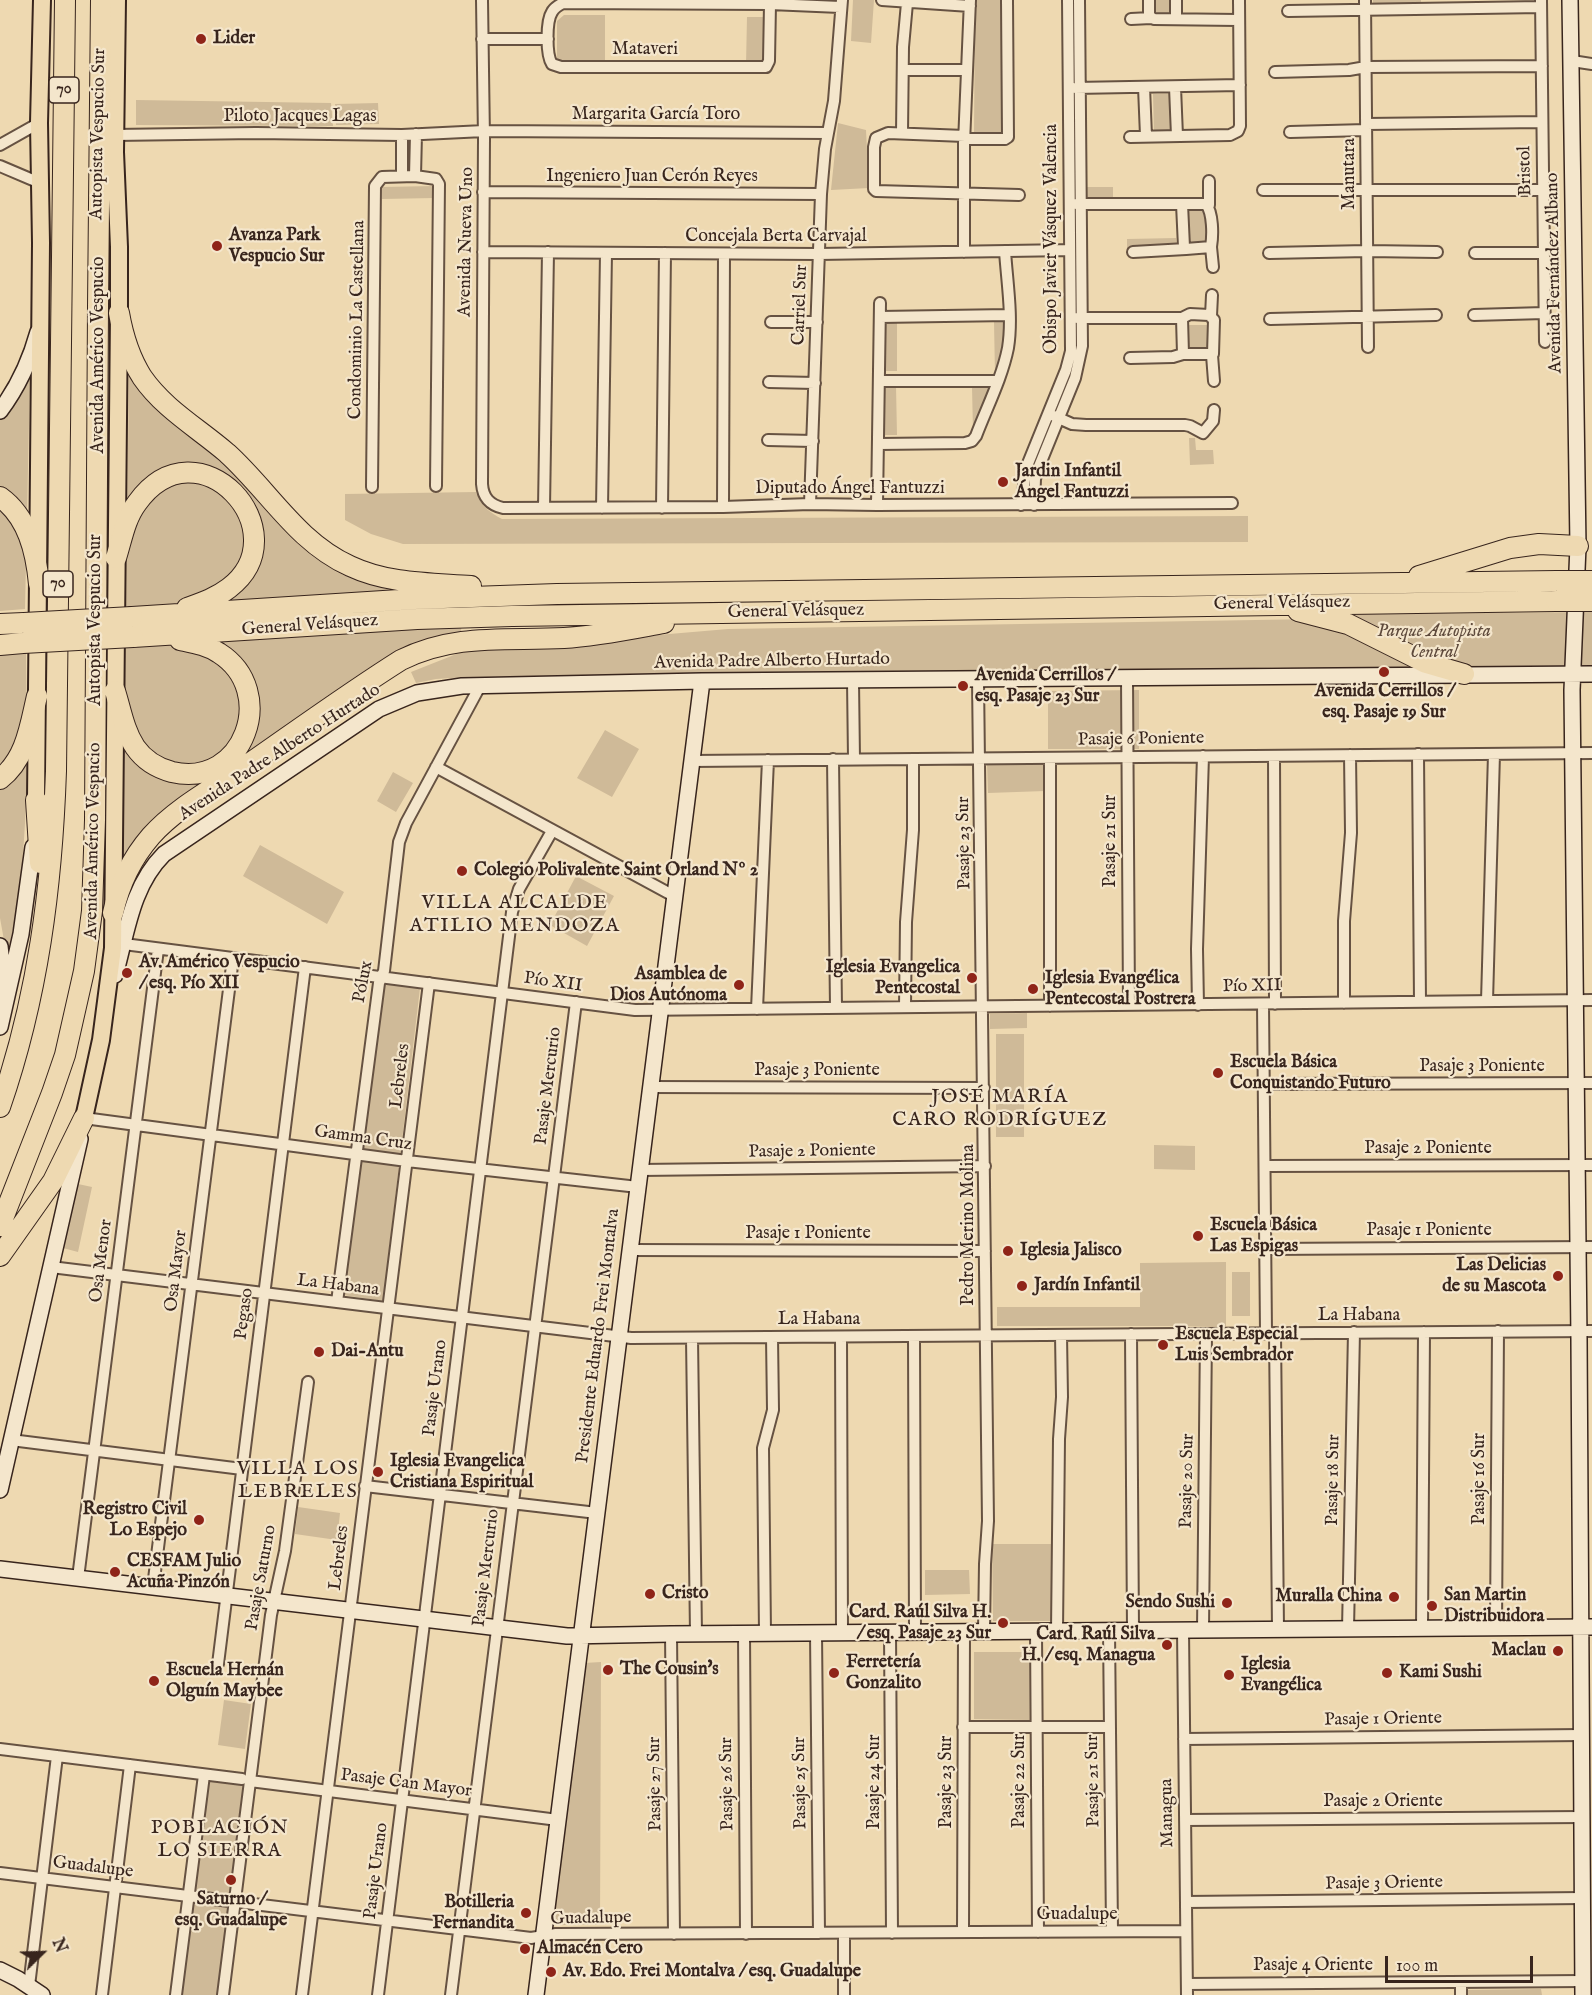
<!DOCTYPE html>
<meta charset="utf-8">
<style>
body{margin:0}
#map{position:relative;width:1592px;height:1995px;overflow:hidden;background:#eed9b1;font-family:"IM FELL English",serif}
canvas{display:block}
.north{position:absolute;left:12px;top:1923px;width:60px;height:60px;-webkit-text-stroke:4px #f4e6cc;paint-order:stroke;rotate:67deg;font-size:16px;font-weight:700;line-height:24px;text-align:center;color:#38251d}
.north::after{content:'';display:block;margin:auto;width:21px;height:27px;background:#38251d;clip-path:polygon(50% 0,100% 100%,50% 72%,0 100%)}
.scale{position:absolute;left:1385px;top:1956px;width:148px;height:27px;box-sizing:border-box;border:3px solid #38251d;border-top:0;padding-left:8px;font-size:18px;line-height:21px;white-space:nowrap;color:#38251d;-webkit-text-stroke:4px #f4e6cc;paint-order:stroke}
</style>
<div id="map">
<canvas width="1592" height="1995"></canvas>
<div class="north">N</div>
<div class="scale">100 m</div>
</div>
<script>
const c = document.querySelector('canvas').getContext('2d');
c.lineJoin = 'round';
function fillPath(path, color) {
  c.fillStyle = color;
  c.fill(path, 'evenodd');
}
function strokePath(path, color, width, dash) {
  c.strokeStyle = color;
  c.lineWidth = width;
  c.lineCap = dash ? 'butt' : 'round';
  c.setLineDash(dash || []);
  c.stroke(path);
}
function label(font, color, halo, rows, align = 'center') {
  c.font = font + ' "IM FELL English",serif';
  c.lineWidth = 4.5;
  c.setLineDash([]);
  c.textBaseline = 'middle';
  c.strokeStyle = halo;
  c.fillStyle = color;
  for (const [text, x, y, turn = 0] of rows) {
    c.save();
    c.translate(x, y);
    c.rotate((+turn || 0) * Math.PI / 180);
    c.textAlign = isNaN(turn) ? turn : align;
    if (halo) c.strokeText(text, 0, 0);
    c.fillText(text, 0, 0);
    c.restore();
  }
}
const green = new Path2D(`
 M853,0H874L871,43L851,41Z
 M975,0H1005L1004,133H974Z
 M1155,0H1172V14L1160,15L1155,13Z
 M1373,0H1421V5H1373Z
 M564,15H605V64H562L557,59V21Z
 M747,17H767L764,61L758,65H746Z
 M1153,94H1171L1173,134H1154Z
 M136,100L331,103L333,126L136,125Z
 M378,103L379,124L336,125L335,104Z
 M838,123L866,130L869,188L831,190Z
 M434,186V198L382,199V187Z
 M1086,187H1113V200H1086Z
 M1206,207L1208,242L1189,243L1188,208Z
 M1176,238L1177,248L1127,249V239Z
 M897,322V371H885V323Z
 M994,322H1005L1006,347L995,374Z
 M1187,325H1210V352H1188Z
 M129,366L163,408L256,492L293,539L343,575L390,590L462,596L461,634L307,716L123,868Z
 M30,375L25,609L0,611V419L13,405Z
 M884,386H896L897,435H884Z
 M992,386L973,431L972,387Z
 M1189,438H1195L1196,450H1213L1214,464L1190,465Z
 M476,492C481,506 489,512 502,519L1248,516V542L403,544L371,534L345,520V494Z
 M1592,612V668L1435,670L1272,667L1183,672L468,677L436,679L416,683L411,672L459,653L494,648L569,647L646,636L728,629L1314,619L1364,614Z
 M26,652C27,754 31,857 7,957L0,918V654Z
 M1139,690V749H1048V691Z
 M605,730L639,749L612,797L577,778Z
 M1044,763L1045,791L988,793L987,764Z
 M393,772L413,783L396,812L377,801Z
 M260,845L344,892L327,924L243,876Z
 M576,876L614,896L587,946L550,925Z
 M382,984L420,988L383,1301L343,1295Z
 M1027,1013V1028L990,1029V1014Z
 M996,1034H1024V1137H996Z
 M1154,1145L1195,1146V1170L1154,1169Z
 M78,1184L92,1187L78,1252L63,1248Z
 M1226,1262V1326H997V1307H1140V1263Z
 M1232,1272H1250V1316H1232Z
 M298,1507L340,1513L337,1540L295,1534Z
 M992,1544H1052L1053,1621H993Z
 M925,1570H969L970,1594L925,1595Z
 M974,1652H1030V1720L974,1719Z
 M601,1662L600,1925H552L584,1663Z
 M224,1700L251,1704L245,1749L218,1745Z
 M206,1781L246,1785L230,1898L193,1892Z
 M191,1904L228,1907L217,1995H180Z
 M1541,1989L1542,1995H1467V1990Z`);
const street = new Path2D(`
 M482,0L484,138L482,484C483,498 490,505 503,508L723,507L810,504L877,505L1232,503
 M882,0L970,6
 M1149,0V16L1154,19L1238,20
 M1176,0V19
 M1365,0L1368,347
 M1541,0L1545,342
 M770,4L769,61L766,67H561L552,64C546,55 546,21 552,12C554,8 559,5 563,3L770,4L840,7
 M1288,11L1541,7
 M1131,19L1151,18
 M482,39H548
 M1572,61L1592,64
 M903,70H967
 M1275,72L1349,70L1366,67L1542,66
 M1144,87L1146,136
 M1175,87L1177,136
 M1075,88L1240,85
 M1366,124L1542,122
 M1290,132L1366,130
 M902,133L903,47L907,3
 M115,135L256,133L402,135L484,131L828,133
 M402,135V176
 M965,136L888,133L876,138L874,147V189L876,191L1019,195
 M1130,137L1230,135L1238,131L1240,126L1239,0
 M964,139H1005L1008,137L1007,0
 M0,145L39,123
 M0,166L40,183
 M415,176L416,134
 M1263,190H1543
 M483,192L821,194
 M1076,204H1206C1213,213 1213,235 1211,247L1186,249L1184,247L1182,204
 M1209,205V181
 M1211,247L1213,267
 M483,252L819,254L1070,250
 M964,252V143L970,0
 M1133,252L1186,249
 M1269,253L1367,251L1437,252
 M1475,253H1544
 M1474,315L1544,313
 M1211,316L1212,295
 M880,317L1009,315
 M1077,318H1182L1190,314L1209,315L1214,320L1213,354H1183L1182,318
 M1270,319L1436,315
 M771,322H817
 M1212,355L1214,381
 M1130,358L1173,357L1183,354
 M880,381H998
 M769,382L815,383
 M1054,416L1072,424L1086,425H1185L1190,426L1203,433L1213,421L1214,410
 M768,440L813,441
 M879,444L965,443L972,441L976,436C987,407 1002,378 1008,348C1013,317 1007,282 1005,251
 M372,487L375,186L382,177L415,176L436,179L439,184L436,486
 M810,504L821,194L825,149L834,101L842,0
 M877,505L880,303
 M1021,505L1027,466L1066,370L1071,351L1068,0
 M1034,505L1035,479L1038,469L1075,378L1082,346L1079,0
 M723,507L724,254
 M544,508L548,252
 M602,508L606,253
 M662,508L665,253
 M1127,677L1129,1005
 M978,679L988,1521L985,1564L984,1631
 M853,681L854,759
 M1418,754L1420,1002
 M1274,756L1275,1004
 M833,759L836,1008
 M691,761L1592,753
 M436,767L674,896
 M124,944L635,1010L1592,1000
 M1487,1001L1494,754
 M1344,1003V921L1351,833L1350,755
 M1263,1004L1266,1333
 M1198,1005L1197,949L1203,756
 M1050,1006V758
 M905,1007L906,922L913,830V759
 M757,1009L768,760
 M1264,1084L1592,1083
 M650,1087L984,1088
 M84,1118L407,1161L638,1187
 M1265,1166L1592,1165
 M640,1170L985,1166
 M1266,1249L1592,1247
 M630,1250L985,1251
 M51,1267L631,1338L1592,1331
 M337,1302L379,983L384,971L399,842L406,823L480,686
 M1275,1333L1278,1629
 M1131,1334L1133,1630
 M914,1336L915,1632
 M841,1337L842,1632
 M692,1338L696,1634
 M11,1440L242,1469
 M365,1486L597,1513
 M78,1578L158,949
 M153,1587L233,958
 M1422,1628L1424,1332
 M1496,1628L1498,1331
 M1348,1629L1354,1332
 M1109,1630L1112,1931
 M1183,1630L1187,1995
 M1203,1630L1206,1334
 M1036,1631L1038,1932
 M1057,1631L1059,1439L1062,1397L1061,1335
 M890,1632L892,1933
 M744,1633L746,1934
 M765,1633L763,1448L773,1410L772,1337
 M816,1633L819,1933
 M671,1634L674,1934
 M218,1664L305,967
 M963,1727H1110
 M1184,1739L1582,1735
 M0,1749L242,1779
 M250,1781L558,1820
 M1185,1820L1582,1817
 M0,1873L531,1938L556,1934L1186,1931
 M1186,1902L1583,1898
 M963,1932L964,1632
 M844,1933V1995
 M1461,1982V1995
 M1187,1984L1583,1981
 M29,1986L57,1756
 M102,1995L130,1765
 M176,1995L204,1775
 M223,1995L271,1615L285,1551L308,1382
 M302,1995L429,983
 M378,1995L512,912L519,889L552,831
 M451,1995L576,1002`);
const secondary = new Path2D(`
 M1570,0L1578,546L1572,690L1579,1339L1583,1995
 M0,411C18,387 30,361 38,332
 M0,946L5,990
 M115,975C127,933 131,887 164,854L379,709L417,693L462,686L702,681L1592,674
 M0,1027L21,934L33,847
 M0,1490L80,1139
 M0,1569L567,1636L671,1634L1592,1627
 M0,1970L18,1979L42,1995
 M536,1995L702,681`);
const primary = new Path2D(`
 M36,800L41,243L39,123L42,0
 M84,1118L101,1040L113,948L119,313V247L115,152L117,0`);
const highway = new Path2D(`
 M119,313C123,336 130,358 142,377C164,409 198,428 227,453C269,491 297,542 350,566C388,584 430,583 471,586
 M0,497C28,517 36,552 39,584
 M116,558C122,539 125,519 137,503C198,418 302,532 229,588C216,598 201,603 187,608
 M1419,576L1510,548L1539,544L1578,546
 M1298,611L1348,624L1426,663L1464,674
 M132,617L415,599L557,594L1557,581
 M0,624L24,623
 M133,637L417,619L512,616L1556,601
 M0,645L23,643
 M115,691C121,710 124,730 135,747C144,760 157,768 172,772C244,789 279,691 219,653C207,645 194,643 180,640
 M0,779C26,759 30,726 37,696
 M36,800L40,863
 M113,913C119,885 132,858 151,836C176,808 212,789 243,768C295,732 347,694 401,660C455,633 506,641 564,638C598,636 631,629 664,623
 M0,1107C38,997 52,887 56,771L65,0
 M0,1226L52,1093L65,1055L84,971L92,911L95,820L98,307L101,0
 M0,1256L53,1181L84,1118`);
const highwayBridge = new Path2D(`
 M1557,581H1592
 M1556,601H1592
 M24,623L132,617
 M23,643L133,637`);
const markers = [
 [201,39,6,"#8f2418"],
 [217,246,6,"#8f2418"],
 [1003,482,6,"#8f2418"],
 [1384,672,6,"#8f2418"],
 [963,686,6,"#8f2418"],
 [462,871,6,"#8f2418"],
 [127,973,6,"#8f2418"],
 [972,978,6,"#8f2418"],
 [739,985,6,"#8f2418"],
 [1033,989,6,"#8f2418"],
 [1218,1073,6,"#8f2418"],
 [1198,1236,6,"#8f2418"],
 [1008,1251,6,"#8f2418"],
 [1558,1276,6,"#8f2418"],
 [1022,1286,6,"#8f2418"],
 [1163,1345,6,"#8f2418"],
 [319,1352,6,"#8f2418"],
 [378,1472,6,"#8f2418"],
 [199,1520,6,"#8f2418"],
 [115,1572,6,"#8f2418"],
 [650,1594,6,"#8f2418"],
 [1394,1597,6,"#8f2418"],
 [1227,1603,6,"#8f2418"],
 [1432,1606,6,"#8f2418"],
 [1003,1623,6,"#8f2418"],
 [1167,1645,6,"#8f2418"],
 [1558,1651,6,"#8f2418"],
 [608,1670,6,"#8f2418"],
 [834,1673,6,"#8f2418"],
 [1387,1673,6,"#8f2418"],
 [1229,1675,6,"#8f2418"],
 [154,1681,6,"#8f2418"],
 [231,1880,6,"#8f2418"],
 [526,1913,6,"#8f2418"],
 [525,1949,6,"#8f2418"],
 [551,1972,6,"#8f2418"]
];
const shields = [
 [64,90,30],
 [58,584,30]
];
const shieldNames = [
 ["70",64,90],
 ["70",58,584]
];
const poiNames = [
 ["Lider",213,39],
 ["Avanza Park",229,236],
 ["Vespucio Sur",229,257],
 ["Jardin Infantil",1015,472],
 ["Ángel Fantuzzi",1015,493],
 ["Avenida Cerrillos /",975,676],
 ["esq. Pasaje 23 Sur",975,697],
 ["Avenida Cerrillos /",1384,692,"center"],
 ["esq. Pasaje 19 Sur",1384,713,"center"],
 ["Colegio Polivalente Saint Orland Nº 2",474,871],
 ["Av. Américo Vespucio",139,963],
 ["/ esq. Pío XII",139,984],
 ["Iglesia Evangelica",960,968,"right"],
 ["Pentecostal",960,989,"right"],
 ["Asamblea de",727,975,"right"],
 ["Dios Autónoma",727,996,"right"],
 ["Iglesia Evangélica",1045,979],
 ["Pentecostal Postrera",1045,1000],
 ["Escuela Básica",1230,1063],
 ["Conquistando Futuro",1230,1084],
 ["Escuela Básica",1210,1226],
 ["Las Espigas",1210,1247],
 ["Iglesia Jalisco",1020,1251],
 ["Las Delicias",1546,1266,"right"],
 ["de su Mascota",1546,1287,"right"],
 ["Jardín Infantil",1034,1286],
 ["Escuela Especial",1175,1335],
 ["Luis Sembrador",1175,1356],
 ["Dai-Antu",331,1352],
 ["Iglesia Evangelica",390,1462],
 ["Cristiana Espiritual",390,1483],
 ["Registro Civil",187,1510,"right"],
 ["Lo Espejo",187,1531,"right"],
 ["CESFAM Julio",127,1562],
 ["Acuña Pinzón",127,1583],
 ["Cristo",662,1594],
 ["San Martin",1444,1596],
 ["Distribuidora",1444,1617],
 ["Muralla China",1382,1597,"right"],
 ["Sendo Sushi",1215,1603,"right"],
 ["Card. Raúl Silva H.",991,1613,"right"],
 ["/ esq. Pasaje 23 Sur",991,1634,"right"],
 ["Card. Raúl Silva",1155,1635,"right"],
 ["H. / esq. Managua",1155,1656,"right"],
 ["Maclau",1546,1651,"right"],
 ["Ferretería",846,1663],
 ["Gonzalito",846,1684],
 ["Iglesia",1241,1665],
 ["Evangélica",1241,1686],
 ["The Cousin's",620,1670],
 ["Escuela Hernán",166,1671],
 ["Olguín Maybee",166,1692],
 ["Kami Sushi",1399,1673],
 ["Saturno /",231,1900,"center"],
 ["esq. Guadalupe",231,1921,"center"],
 ["Botilleria",514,1903,"right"],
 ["Fernandita",514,1924,"right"],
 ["Almacén Cero",537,1949],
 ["Av. Edo. Frei Montalva / esq. Guadalupe",563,1972]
];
const streetNames = [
 ["Mataveri",645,50],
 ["Margarita García Toro",656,115],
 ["Piloto Jacques Lagas",300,117],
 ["Autopista Vespucio Sur",99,134,-89],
 ["Bristol",1526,171,-91],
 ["Manutara",1350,174,-90],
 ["Ingeniero Juan Cerón Reyes",652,177],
 ["Concejala Berta Carvajal",776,237],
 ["Obispo Javier Vásquez Valencia",1052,239,-90],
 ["Avenida Nueva Uno",467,242,-89],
 ["Avenida Fernández Albano",1555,273,-91],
 ["Carriel Sur",801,305,-88],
 ["Condominio La Castellana",358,320,-89],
 ["Avenida Américo Vespucio",99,355,-90],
 ["Diputado Ángel Fantuzzi",850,489],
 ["General Velásquez",1282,604,-1],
 ["General Velásquez",796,612,-1],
 ["Autopista Vespucio Sur",96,620,-90],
 ["General Velásquez",310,626,-4],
 ["Avenida Padre Alberto Hurtado",772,662,-1],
 ["Pasaje 6 Poniente",1141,740,-1],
 ["Avenida Padre Alberto Hurtado",280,753,-33],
 ["Avenida Américo Vespucio",94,841,-89],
 ["Pasaje 21 Sur",1111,841,-90],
 ["Pasaje 23 Sur",965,843,-91],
 ["Pólux",364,982,-79],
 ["Pío XII",553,983,8],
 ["Pío XII",1252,987,-1],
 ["Pasaje 3 Poniente",1482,1067],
 ["Pasaje 3 Poniente",817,1071],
 ["Lebreles",401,1076,-83],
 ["Pasaje Mercurio",549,1086,-83],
 ["Gamma Cruz",363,1139,8],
 ["Pasaje 2 Poniente",1428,1149],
 ["Pasaje 2 Poniente",812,1152,-1],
 ["Pedro Merino Molina",969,1225,-90],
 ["Pasaje 1 Poniente",1429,1231],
 ["Pasaje 1 Poniente",808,1234],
 ["Osa Menor",102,1261,-83],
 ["Osa Mayor",177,1271,-83],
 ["La Habana",338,1286,7],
 ["Pegaso",245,1314,-83],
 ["La Habana",1359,1316],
 ["La Habana",819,1320],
 ["Presidente Eduardo Frei Montalva",599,1336,-83],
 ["Pasaje Urano",436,1388,-83],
 ["Pasaje 16 Sur",1480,1479,-90],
 ["Pasaje 18 Sur",1334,1480,-89],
 ["Pasaje 20 Sur",1188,1481,-89],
 ["Lebreles",340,1558,-83],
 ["Pasaje Mercurio",487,1568,-83],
 ["Pasaje Saturno",262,1578,-80],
 ["Pasaje 1 Oriente",1383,1720,-1],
 ["Pasaje 22 Sur",1020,1781,-90],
 ["Pasaje 21 Sur",1094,1781,-91],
 ["Pasaje 24 Sur",875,1782,-90],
 ["Pasaje 23 Sur",947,1782,-90],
 ["Pasaje 25 Sur",801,1783,-91],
 ["Pasaje Can Mayor",406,1784,7],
 ["Pasaje 27 Sur",656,1784,-91],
 ["Pasaje 26 Sur",728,1784,-91],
 ["Pasaje 2 Oriente",1383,1802],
 ["Managua",1168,1813,-91],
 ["Guadalupe",93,1868,7],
 ["Pasaje Urano",377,1871,-83],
 ["Pasaje 3 Oriente",1384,1884,-1],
 ["Guadalupe",1077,1915],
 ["Guadalupe",591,1919,-1],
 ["Pasaje 4 Oriente",1313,1966]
];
const parkNames = [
 ["Parque Autopista",1434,632],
 ["Central",1434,653]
];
const neighbourhoodNames = [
 ["VILLA ALCALDE",515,904],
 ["ATILIO MENDOZA",515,927],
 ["JOSÉ MARÍA",1000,1098],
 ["CARO RODRÍGUEZ",1000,1121],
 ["VILLA LOS",298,1470],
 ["LEBRELES",298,1493],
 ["POBLACIÓN",220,1829],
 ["LO SIERRA",220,1852]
];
fillPath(green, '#cfba98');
strokePath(street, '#665242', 14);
strokePath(secondary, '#38251d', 18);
strokePath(primary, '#38251d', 20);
strokePath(highway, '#38251d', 22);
strokePath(street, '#f4e6cc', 10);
strokePath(secondary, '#f4e6cc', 15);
strokePath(primary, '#eed9b1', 16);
strokePath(highway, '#eed9b1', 20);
strokePath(highwayBridge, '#38251d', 22, []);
strokePath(highwayBridge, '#eed9b1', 20);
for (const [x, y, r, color] of markers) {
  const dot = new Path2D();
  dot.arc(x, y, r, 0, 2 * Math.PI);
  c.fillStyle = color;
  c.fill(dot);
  strokePath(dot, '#f4e6cc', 2);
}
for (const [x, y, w] of shields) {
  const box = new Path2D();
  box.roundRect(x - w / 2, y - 13, w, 26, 4.5);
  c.fillStyle = '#f4e6cc';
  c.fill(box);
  strokePath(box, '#38251d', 1.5);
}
label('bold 16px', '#38251d', null, shieldNames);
label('bold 18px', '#38251d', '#f4e6cc', poiNames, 'left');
label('18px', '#38251d', '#f4e6cc', streetNames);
label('italic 18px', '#5e4a3c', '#f4e6cc', parkNames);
c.letterSpacing = '1.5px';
label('20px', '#38251d', '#f4e6cc', neighbourhoodNames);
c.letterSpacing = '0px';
</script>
